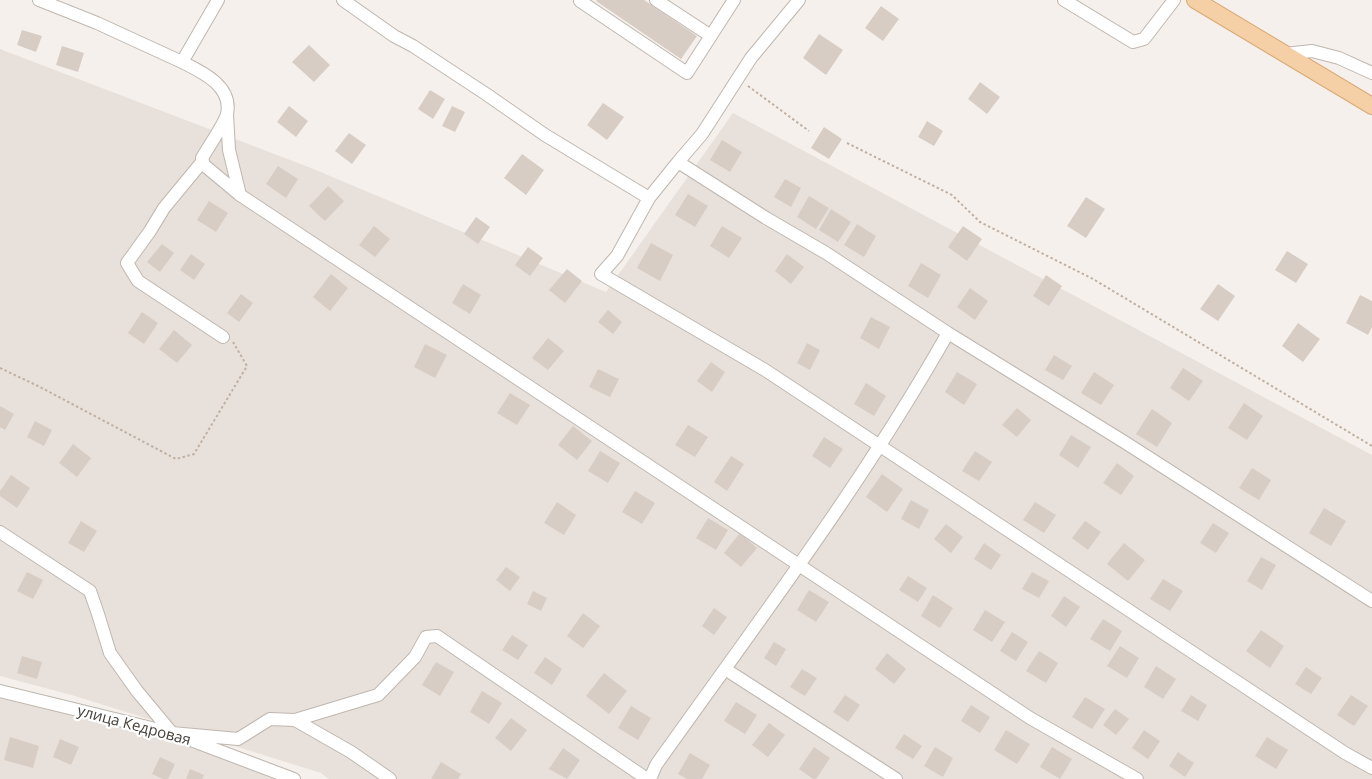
<!DOCTYPE html>
<meta charset="utf-8">
<style>
body{margin:0}
canvas{display:block;background:#f5f0ec}
</style>
<canvas width="1372" height="779"></canvas>
<script>
const c = document.querySelector('canvas').getContext('2d');
c.lineJoin = 'round';
function fillPath(path, color) {
  c.fillStyle = color;
  c.fill(path, 'evenodd');
}
function strokePath(path, color, width, dash) {
  c.strokeStyle = color;
  c.lineWidth = width;
  c.lineCap = dash ? 'butt' : 'round';
  c.setLineDash(dash || []);
  c.stroke(path);
}
function label(font, color, halo, rows, align = 'center') {
  c.font = font + ' "Open Sans",sans-serif';
  c.lineWidth = 4.5;
  c.setLineDash([]);
  c.textBaseline = 'middle';
  c.strokeStyle = halo;
  c.fillStyle = color;
  for (const [text, x, y, turn = 0] of rows) {
    c.save();
    c.translate(x, y);
    c.rotate((+turn || 0) * Math.PI / 180);
    c.textAlign = isNaN(turn) ? turn : align;
    if (halo) c.strokeText(text, 0, 0);
    c.fillText(text, 0, 0);
    c.restore();
  }
}
const residential = new Path2D(`
 M0,49L311,168L606,292L733,113L1372,455V779H329L321,773L75,696L0,676Z
 M0,691L172,733L294,779H0Z`);
const building = new Path2D(`
 M597,0H644L697,36L681,59L596,1Z
 M881,6L899,19L883,41L865,28Z
 M22,30L42,36L36,52L17,45Z
 M819,34L843,50L826,75L803,58Z
 M309,45L330,65L314,82L292,62Z
 M62,46L84,53L78,72L56,65Z
 M980,82L1000,97L987,114L968,99Z
 M430,90L445,99L433,119L418,109Z
 M603,103L624,117L607,140L587,125Z
 M289,106L308,121L296,137L277,122Z
 M452,106L465,112L455,132L442,126Z
 M927,121L943,131L934,146L918,137Z
 M824,127L842,139L829,159L811,148Z
 M349,133L366,145L352,164L335,151Z
 M722,140L742,152L730,172L710,160Z
 M522,154L544,170L526,195L504,178Z
 M278,166L298,179L286,198L266,184Z
 M785,179L801,188L791,207L774,197Z
 M328,186L344,201L325,221L309,206Z
 M688,194L708,206L695,227L675,215Z
 M809,196L829,208L816,229L797,217Z
 M1086,197L1105,209L1086,238L1067,226Z
 M209,201L228,213L216,232L197,220Z
 M831,209L851,222L838,242L819,230Z
 M476,217L490,227L478,244L464,234Z
 M857,224L876,236L864,257L844,245Z
 M374,226L390,239L375,257L359,245Z
 M722,226L742,238L729,258L710,246Z
 M963,226L982,239L967,261L948,247Z
 M651,243L673,255L660,281L637,268Z
 M162,244L174,253L160,272L147,262Z
 M528,247L543,258L530,276L515,265Z
 M1287,251L1308,264L1296,283L1275,270Z
 M191,254L205,264L194,280L180,270Z
 M787,254L804,267L791,284L775,271Z
 M921,263L941,275L928,298L908,286Z
 M567,269L582,281L565,303L549,290Z
 M331,274L348,288L330,311L313,297Z
 M1046,275L1062,286L1049,306L1033,296Z
 M463,284L481,295L470,314L452,303Z
 M1218,284L1235,296L1218,321L1200,309Z
 M970,288L988,301L975,320L957,307Z
 M241,294L253,303L239,322L227,313Z
 M1360,295L1372,301V327L1368,335L1346,323Z
 M608,310L622,322L613,334L598,322Z
 M142,312L158,323L144,344L128,333Z
 M871,317L890,327L879,349L860,338Z
 M1298,323L1320,339L1303,362L1282,346Z
 M174,330L192,345L177,363L159,349Z
 M548,338L564,351L548,370L532,358Z
 M807,343L820,350L810,370L797,363Z
 M425,344L447,355L435,378L414,367Z
 M1054,355L1072,366L1063,380L1045,370Z
 M711,362L725,372L712,392L697,381Z
 M1183,368L1203,381L1189,401L1170,388Z
 M598,369L619,379L610,397L589,387Z
 M957,372L977,384L964,405L945,392Z
 M1094,372L1114,385L1101,405L1081,393Z
 M866,383L886,396L874,416L854,404Z
 M510,393L530,405L517,425L497,413Z
 M1244,403L1263,416L1247,440L1228,428Z
 M0,406L14,414L5,430L0,427Z
 M1017,408L1031,420L1017,437L1002,425Z
 M1152,409L1172,423L1157,447L1136,434Z
 M35,421L52,430L44,446L27,437Z
 M688,425L708,437L695,457L675,445Z
 M573,426L592,441L577,460L558,445Z
 M1071,435L1091,447L1078,468L1059,455Z
 M824,437L843,449L830,468L812,456Z
 M73,444L91,458L77,477L59,463Z
 M600,451L620,463L608,483L588,471Z
 M975,451L992,462L979,481L962,471Z
 M731,456L744,464L727,491L714,482Z
 M1117,463L1134,476L1121,495L1103,483Z
 M1252,468L1271,480L1259,500L1239,488Z
 M882,474L903,489L887,512L866,497Z
 M11,475L30,488L17,508L0,496V491Z
 M635,491L655,503L642,524L622,512Z
 M911,500L929,510L919,529L901,519Z
 M557,502L576,515L564,535L544,523Z
 M1035,502L1056,515L1044,533L1023,520Z
 M1324,508L1346,521L1331,546L1309,533Z
 M708,518L728,530L716,550L696,538Z
 M81,521L97,531L84,552L68,543Z
 M1085,521L1101,532L1088,550L1072,538Z
 M1213,523L1229,533L1216,553L1200,543Z
 M946,524L963,537L951,553L934,539Z
 M740,533L757,548L741,567L724,553Z
 M984,543L1001,555L991,570L974,559Z
 M1124,543L1145,560L1128,581L1107,564Z
 M1261,557L1276,565L1262,590L1247,581Z
 M506,567L520,577L510,591L496,580Z
 M27,572L43,580L33,599L17,591Z
 M1032,572L1049,581L1039,598L1022,589Z
 M908,576L927,588L918,602L899,590Z
 M1163,579L1183,591L1170,611L1150,599Z
 M809,590L829,602L816,622L797,610Z
 M533,591L547,598L541,611L527,604Z
 M933,595L953,608L940,628L921,616Z
 M1064,596L1080,607L1066,627L1051,616Z
 M714,608L727,617L714,635L702,626Z
 M985,610L1005,622L992,642L973,630Z
 M583,613L600,626L583,648L567,636Z
 M1103,619L1122,631L1110,651L1090,639Z
 M1261,630L1284,646L1270,668L1246,651Z
 M1012,632L1028,642L1016,661L1000,651Z
 M512,635L528,645L518,660L502,650Z
 M774,642L786,649L776,666L764,658Z
 M1120,646L1139,658L1127,678L1107,666Z
 M1039,651L1058,663L1046,683L1026,671Z
 M887,653L906,669L894,684L875,669Z
 M22,656L42,662L37,679L17,673Z
 M545,657L562,669L552,685L534,673Z
 M436,662L454,672L440,696L422,685Z
 M1156,666L1176,679L1163,699L1144,687Z
 M1306,667L1322,678L1311,694L1295,684Z
 M802,669L817,678L805,696L790,687Z
 M604,673L627,691L609,714L586,696Z
 M482,691L502,703L489,724L470,712Z
 M845,695L860,705L848,722L833,712Z
 M1191,695L1207,705L1198,721L1181,711Z
 M1351,695L1368,706L1354,726L1337,715Z
 M1085,697L1105,709L1092,729L1072,717Z
 M736,702L757,715L745,734L724,721Z
 M971,705L990,717L980,733L961,721Z
 M631,706L651,718L638,740L618,728Z
 M1115,709L1129,719L1116,735L1103,725Z
 M511,718L527,730L511,751L495,738Z
 M769,723L785,735L768,757L752,745Z
 M1006,730L1030,744L1017,764L994,750Z
 M1144,730L1160,741L1148,759L1132,748Z
 M904,734L922,746L913,759L895,748Z
 M10,737L39,746L33,768L4,760Z
 M1267,737L1288,750L1276,769L1255,756Z
 M60,739L79,747L71,765L53,757Z
 M814,747L830,758L816,779H813L799,769Z
 M935,747L953,758L943,777L924,766Z
 M1052,747L1072,759L1060,779L1040,767Z
 M563,748L580,760L567,779L549,769Z
 M1178,752L1194,763L1185,777L1169,766Z
 M690,753L710,765L702,779H687L678,774Z
 M160,757L175,764L168,779H163L152,774Z
 M441,762L461,774L458,779H431Z
 M190,769L204,775L202,779H186Z`);
const path = new Path2D(`
 M748,86L809,131
 M847,143L952,195L980,222L1093,279L1372,446
 M0,368L38,386L176,459L194,454L247,366L233,342`);
const minor = new Path2D(`
 M39,0L97,23L182,62
 M218,0L182,62C202,72 233,86 227,114C225,123 207,149 202,158L204,165L240,195L1030,718L1137,779
 M343,0L394,36L413,46L486,94L545,135L649,198
 M656,0L711,36
 M1064,0L1133,42L1144,39L1174,0
 M580,1L687,73L734,0
 M1285,54L1312,51L1339,58L1372,73
 M227,114L229,150L240,195
 M202,162L164,208L150,231L127,263L138,281L223,337
 M678,162L702,134L751,58L799,0
 M0,532L90,591L98,614L110,653L137,691L172,733L238,739L270,719L295,720L351,752L390,779
 M1372,601L1126,443L948,333L826,253L766,218L678,162L649,198L617,256L601,274L765,370L1345,753L1372,768
 M725,669L896,779
 M0,691L172,733L294,779
 M295,720L378,695L415,657L426,637L437,636L647,779
 M650,779L656,765C757,623 862,485 948,333`);
const major = new Path2D(`
 M1195,0L1372,106`);
const streetNames = [
 ["улица Кедровая",134,726,15]
];
fillPath(residential, '#e8e1db');
fillPath(building, '#d8cdc5');
strokePath(minor, '#bfb7af', 14);
strokePath(major, '#d9a975', 18);
strokePath(path, '#c0b0a2', 2, [2.5, 2.5]);
strokePath(minor, '#fff', 12);
strokePath(major, '#f5cfa5', 16);
label('15px', '#48403a', '#fff', streetNames);
</script>
